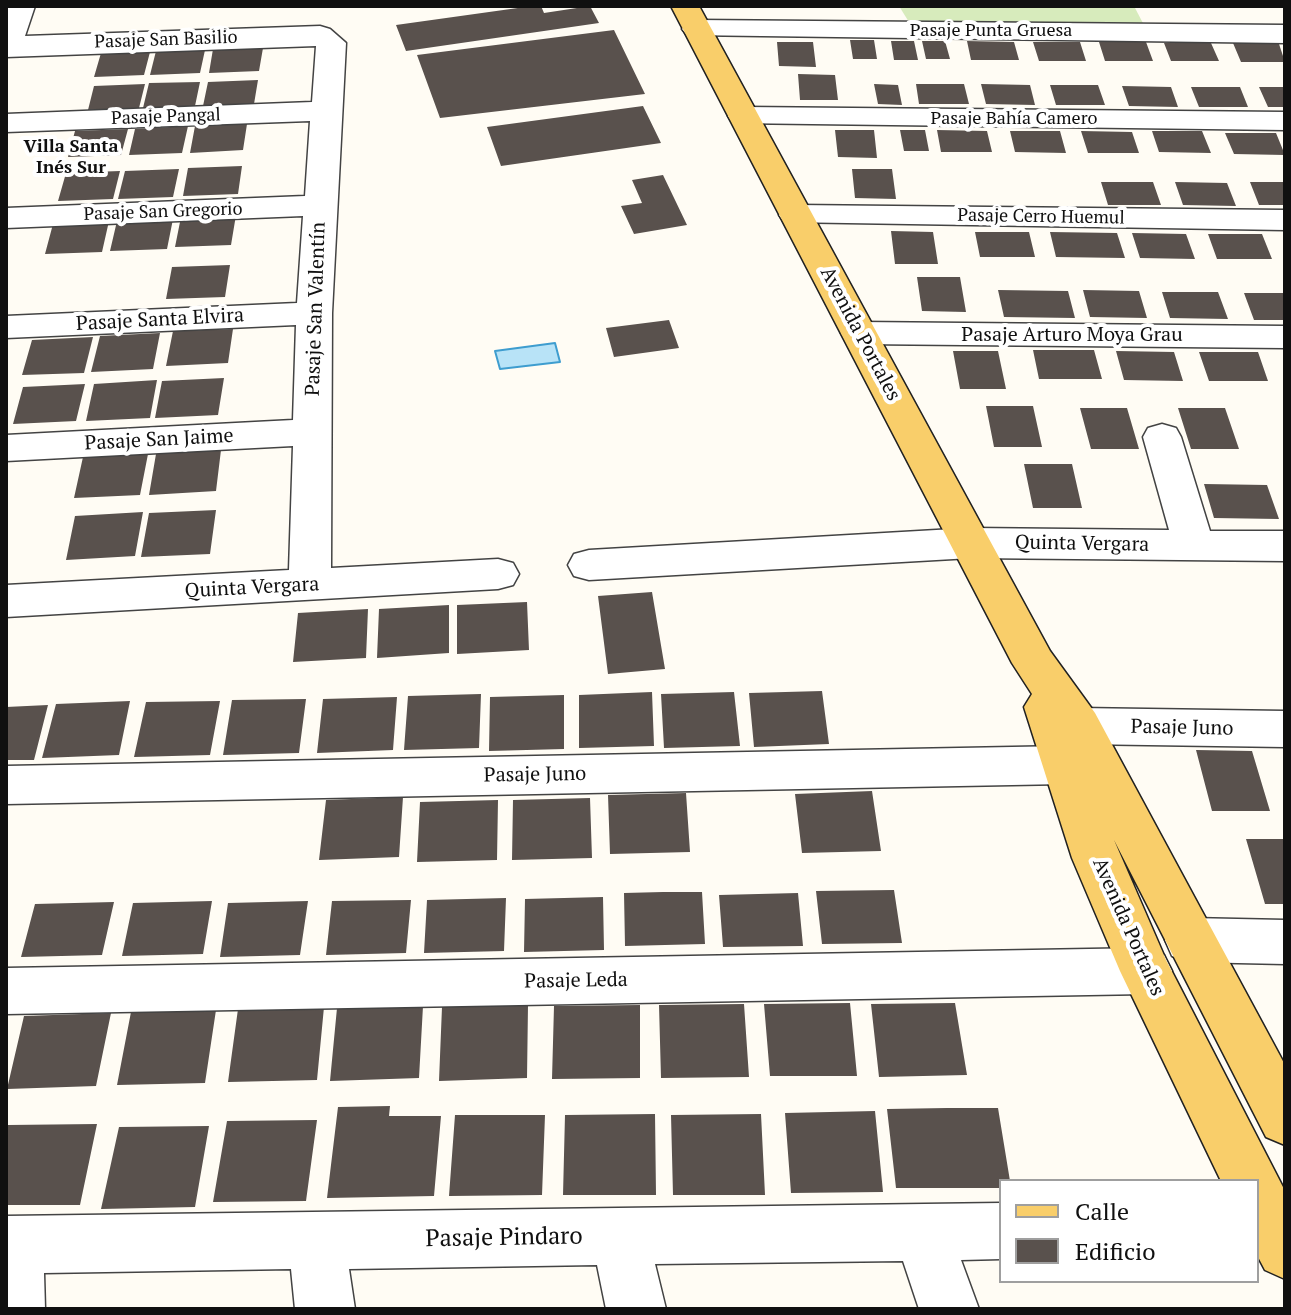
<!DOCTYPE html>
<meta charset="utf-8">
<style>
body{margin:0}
#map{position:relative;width:1291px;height:1315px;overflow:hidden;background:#fffcf4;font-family:"PT Serif",serif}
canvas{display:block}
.frame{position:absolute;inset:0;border:8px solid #101010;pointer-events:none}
.legend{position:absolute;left:999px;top:1179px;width:260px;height:104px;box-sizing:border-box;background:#fff;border:2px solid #9f9f9f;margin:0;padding:10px 14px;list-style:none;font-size:24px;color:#101010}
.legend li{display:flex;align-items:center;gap:16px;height:40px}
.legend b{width:40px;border:2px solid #9f9f9f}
</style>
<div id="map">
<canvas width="1291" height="1315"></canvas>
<div class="frame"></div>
<ul class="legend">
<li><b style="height:10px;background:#f9ce6a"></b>Calle</li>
<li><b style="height:22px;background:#59514d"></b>Edificio</li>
</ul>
</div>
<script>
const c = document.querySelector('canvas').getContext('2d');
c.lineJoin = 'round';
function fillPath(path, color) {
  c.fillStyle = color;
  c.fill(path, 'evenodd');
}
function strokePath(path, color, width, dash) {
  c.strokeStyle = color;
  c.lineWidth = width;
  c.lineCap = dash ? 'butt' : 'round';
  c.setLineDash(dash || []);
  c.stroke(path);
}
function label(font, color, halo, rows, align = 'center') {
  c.font = font + ' "PT Serif",serif';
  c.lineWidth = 8;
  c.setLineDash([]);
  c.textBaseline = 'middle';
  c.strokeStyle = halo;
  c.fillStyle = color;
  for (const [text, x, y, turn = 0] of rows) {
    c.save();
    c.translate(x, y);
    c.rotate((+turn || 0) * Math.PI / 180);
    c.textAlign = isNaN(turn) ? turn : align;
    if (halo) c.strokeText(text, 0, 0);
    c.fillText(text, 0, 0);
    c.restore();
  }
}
const green = new Path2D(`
 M899,6H1134L1146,29L912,27Z`);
const water = new Path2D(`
 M555,343L560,362L500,369L495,351Z`);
const building = new Path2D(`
 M532,6H541L544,13L590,6L599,23L406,51L396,25Z
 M614,30L645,94L440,118L417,55Z
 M850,40H874L877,59H853Z
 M891,41H914L918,60H894Z
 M922,41H945L950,59H926Z
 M967,41L1014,42L1019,60H971Z
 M777,42H813L816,67L779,66Z
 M1033,42H1080L1086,61H1039Z
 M1099,42H1146L1153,61H1105Z
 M1164,43H1211L1219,61H1171Z
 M1233,43L1279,44L1285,62H1241Z
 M263,48L259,71L209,73L213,49Z
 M205,50L200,73L150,75L156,51Z
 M150,52L144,75L94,77L101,53Z
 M798,74L835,75L838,100H800Z
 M258,80L254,104L203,106L208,82Z
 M200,82L195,106L143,108L149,83Z
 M145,84L139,108L88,110L94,86Z
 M874,84L898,85L902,105L878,104Z
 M916,84H964L969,104H919Z
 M981,84L1030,85L1035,105L986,104Z
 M1050,85H1098L1105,105H1056Z
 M1122,86L1171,87L1178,107L1129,106Z
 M1191,87H1240L1248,107H1199Z
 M1259,87H1285V107H1268Z
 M643,106L661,143L501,166L487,127Z
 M247,124L243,150L190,153L195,126Z
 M188,126L182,153L129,155L135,129Z
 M128,129L121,155L68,157L75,131Z
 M835,130H874L877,158L838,157Z
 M900,130H925L929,151H904Z
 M937,130L987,131L992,152H941Z
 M1010,131H1060L1066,153L1015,152Z
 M1081,131L1132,132L1139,153H1088Z
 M1152,131H1202L1211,153L1159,152Z
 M1225,133H1276L1285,155L1234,154Z
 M242,166L238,194L183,196L188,168Z
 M179,169L173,197L118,199L125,171Z
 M852,169H892L896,199L855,198Z
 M120,171L113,199L58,201L66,173Z
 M663,175L687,225L634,234L621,206L642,203L632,180Z
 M1101,182H1153L1161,205H1108Z
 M1175,182L1227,183L1236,206L1183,205Z
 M1250,182H1285V205H1259Z
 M236,215L231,245L175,247L181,217Z
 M173,219L167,249L110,251L117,221Z
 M109,221L102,252L45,254L53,224Z
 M891,231L933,232L938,264H895Z
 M975,232H1029L1035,257H980Z
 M1050,232L1117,233L1125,258L1056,257Z
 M1132,233L1186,234L1195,259L1140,258Z
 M1208,234H1262L1272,259H1217Z
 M230,265L225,297L166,299L172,267Z
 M917,277H960L966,312L922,311Z
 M998,290L1068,291L1075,318L1004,317Z
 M1083,290L1139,291L1147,318L1090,317Z
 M1162,292H1218L1228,319L1170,318Z
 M1244,293H1285V320H1254Z
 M669,320L679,348L614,357L606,328Z
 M233,329L228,363L166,366L173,331Z
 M160,333L153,369L91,372L100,336Z
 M93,337L84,373L22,375L32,340Z
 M1033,350H1094L1102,379H1039Z
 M953,351H998L1006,389H960Z
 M1116,351L1174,352L1183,381L1124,380Z
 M1199,352H1258L1268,381H1209Z
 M224,378L218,415L155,418L162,381Z
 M157,380L150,418L86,421L94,384Z
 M85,384L76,421L13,424L23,387Z
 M986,406H1033L1042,447H994Z
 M1080,408H1127L1139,449H1091Z
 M1178,408H1225L1239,449H1191Z
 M221,450L216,491L149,495L156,454Z
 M148,454L140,495L74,498L83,457Z
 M1024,464H1072L1082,508H1033Z
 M1204,484L1267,485L1279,519L1214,518Z
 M216,510L210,554L141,557L149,513Z
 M143,512L135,556L66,560L75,516Z
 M652,592L665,669L608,674L598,596Z
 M527,602L529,650L457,654V605Z
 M449,605V653L377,658L379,609Z
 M368,609L366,658L293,662L298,613Z
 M822,691L829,744L754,747L749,693Z
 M652,692L654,746L579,748V695Z
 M734,692L740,746L664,748L661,694Z
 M481,694L479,748L404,750L408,696Z
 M564,695V749L489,751L490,697Z
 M397,697L393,750L317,753L323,699Z
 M306,699L299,753L223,755L232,700Z
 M130,701L119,755L42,758L56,704Z
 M220,701L210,755L134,757L146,702Z
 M48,705L34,760H6V707Z
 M1196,750L1252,751L1270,811H1212Z
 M872,791L881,851L802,853L795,794Z
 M686,793L690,852L610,854L608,795Z
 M403,797L399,857L319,860L326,800Z
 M590,798L592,858L512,860L513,800Z
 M498,800L497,860L417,862L420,802Z
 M1246,839H1285V904H1265Z
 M894,890L902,943L822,944L816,891Z
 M663,892H702L705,944L625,946L624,893Z
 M798,893L803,946L723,947L719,895Z
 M603,897L604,950L524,952L525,899Z
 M506,898L504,951L424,953L427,900Z
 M411,900L406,953L326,955L332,901Z
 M212,901L203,954L122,956L133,903Z
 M308,901L300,955L220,957L228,903Z
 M114,902L102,955L21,957L35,904Z
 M850,1003L857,1076H770L764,1004Z
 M955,1003L967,1075L879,1077L871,1004Z
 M744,1004L749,1077L661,1078L659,1005Z
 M528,1005L527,1078L439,1081L442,1007Z
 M640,1005V1078L552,1079L554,1006Z
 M423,1006L419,1078L330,1081L337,1008Z
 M324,1007L317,1080L228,1082L238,1009Z
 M216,1010L205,1083L117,1085L131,1012Z
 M111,1013L96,1086L7,1089L24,1016Z
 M390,1106L389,1116H441L434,1196L327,1198L338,1107Z
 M947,1108H998L1010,1181H1001V1188H896L887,1109Z
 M875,1111L883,1192L791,1193L785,1113Z
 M655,1114L656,1195H563L565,1115Z
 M761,1114L765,1195H673L671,1115Z
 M455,1115H545L542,1195L449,1196Z
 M317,1120L306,1201L213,1202L227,1121Z
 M97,1124L80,1205H6L8,1125Z
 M209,1126L195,1207L101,1209L119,1127Z`);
const minor = new Path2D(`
 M7,6H35L25,36L320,26L330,29L346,43L332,313L331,568L498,559L513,563L519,574L513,585L498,589L6,617V585L289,570L293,446L6,461V435L293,420L296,325L6,338V316L297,303L303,216L6,228V208L305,196L310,121L6,132V114L312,102L316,46L6,57Z
 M697,20L1285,25V43L687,35L682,29L687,23Z
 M744,107L1285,112V130L733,123L728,116L733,109Z
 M796,205L1285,210V230L784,222L779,215L784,208Z
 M859,322L1285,326V348L859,344L846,341L841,333L846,325Z
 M1162,424L1176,428L1181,437L1210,531H1285V561L971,558L589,580L574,576L568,565L574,554L589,550L971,528L1169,530L1143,437L1148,428Z
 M1079,708L1285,711V747L1079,744L1063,739L1056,726L1063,713Z
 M1065,746L1081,752L1088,765L1081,778L1065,784L6,804V766Z
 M1190,918L1285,920V964L1190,962L1172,956L1165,940L1172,924Z
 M1146,948L1164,955L1172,971L1164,987L1146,994L6,1014V968Z
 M1001,1203V1259L961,1260L979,1309H919L903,1261L655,1264L666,1309H606L597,1265L349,1269L355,1309H295L291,1269L44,1273L45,1309H6V1216Z`);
const major = new Path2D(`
 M671,6H699L1050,651L1095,713L1285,1065V1145L1266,1137L1114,840L1166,960L1285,1191V1279L1265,1270L1257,1255V1181H1221L1120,971L1072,858L1024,707L1032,694L1012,663Z`);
const farStreetnames = [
 ["Pasaje Punta Gruesa",991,31],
 ["Pasaje San Basilio",166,40,-2],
 ["Pasaje Pangal",166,117,-2],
 ["Pasaje Bahía Camero",1014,119],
 ["Pasaje San Gregorio",163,212,-2],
 ["Pasaje Cerro Huemul",1041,217,1]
];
const farNeighbourhoodnames = [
 ["Villa Santa",71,147],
 ["Inés Sur",71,168]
];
const streetNames = [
 ["Pasaje San Valentín",316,309,-88],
 ["Pasaje Santa Elvira",160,320,-3],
 ["Avenida Portales",860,334,62],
 ["Pasaje Arturo Moya Grau",1072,335],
 ["Pasaje San Jaime",159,440,-3],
 ["Quinta Vergara",1082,544,1],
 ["Quinta Vergara",252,588,-3],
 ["Pasaje Juno",1182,728,1],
 ["Pasaje Juno",535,775,-1],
 ["Avenida Portales",1128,927,66],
 ["Pasaje Leda",576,981,-1]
];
const nearStreetnames = [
 ["Pasaje Pindaro",504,1238,-1]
];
fillPath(green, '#d7ebbc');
fillPath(water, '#b8e3f7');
strokePath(water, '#3e9dcf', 2);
fillPath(building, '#59514d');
strokePath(minor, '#434343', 3);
strokePath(major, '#212121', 3);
fillPath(minor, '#fff');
fillPath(major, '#f9ce6a');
label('18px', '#101010', '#fff', farStreetnames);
label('bold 18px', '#101010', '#fff', farNeighbourhoodnames);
label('20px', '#101010', '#fff', streetNames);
label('24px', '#101010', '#fff', nearStreetnames);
</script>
